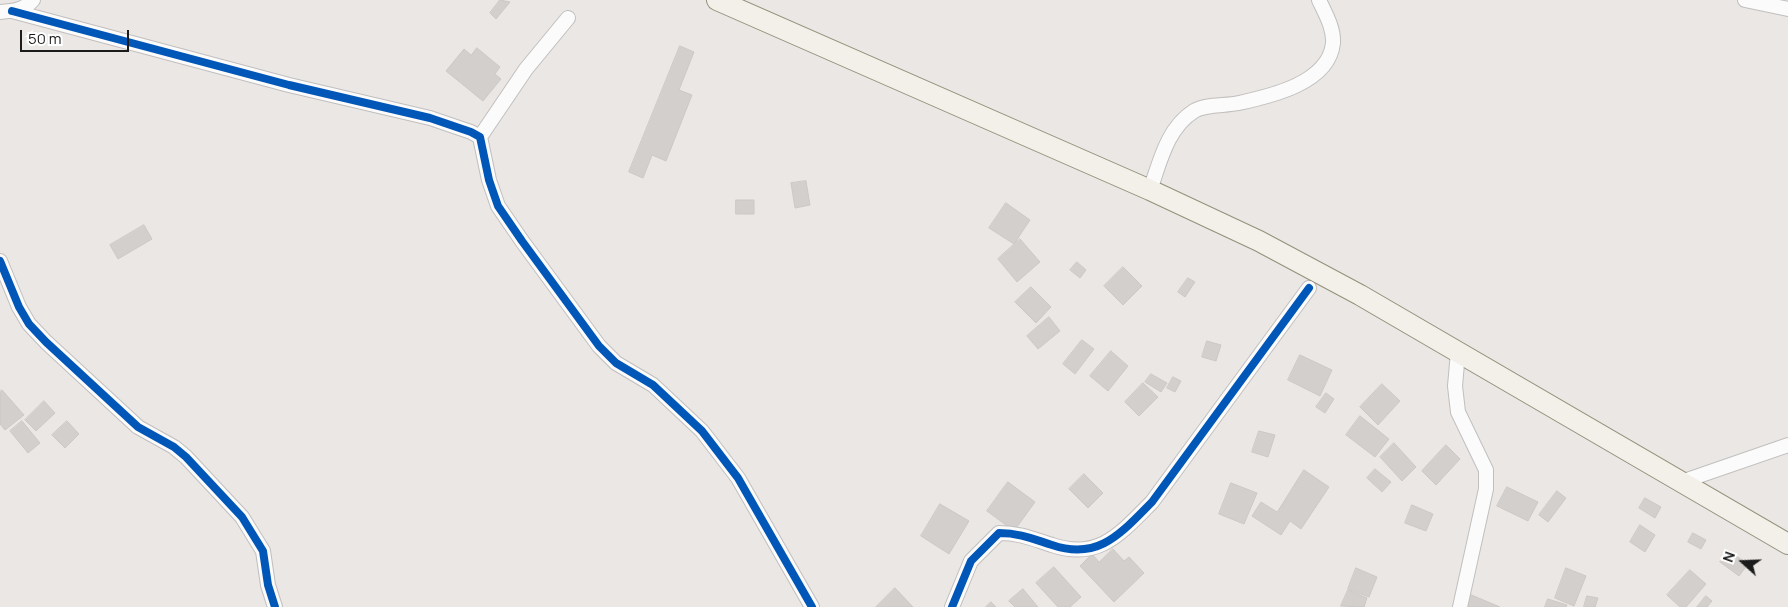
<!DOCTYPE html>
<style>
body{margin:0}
#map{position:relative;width:1788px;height:607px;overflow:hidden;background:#eae7e4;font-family:Manrope,sans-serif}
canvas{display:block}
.north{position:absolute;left:1718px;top:537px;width:50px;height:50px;-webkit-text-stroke:4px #fff;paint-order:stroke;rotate:290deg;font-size:14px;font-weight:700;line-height:20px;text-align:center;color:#1b1b1b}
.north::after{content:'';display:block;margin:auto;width:18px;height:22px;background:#1b1b1b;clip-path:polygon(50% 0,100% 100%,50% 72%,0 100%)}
.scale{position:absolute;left:20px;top:30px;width:109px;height:22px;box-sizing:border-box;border:2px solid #1b1b1b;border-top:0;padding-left:6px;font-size:15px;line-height:18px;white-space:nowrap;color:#1b1b1b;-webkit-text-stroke:4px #fff;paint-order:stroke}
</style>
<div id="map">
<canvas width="1788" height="607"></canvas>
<div class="north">N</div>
<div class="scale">50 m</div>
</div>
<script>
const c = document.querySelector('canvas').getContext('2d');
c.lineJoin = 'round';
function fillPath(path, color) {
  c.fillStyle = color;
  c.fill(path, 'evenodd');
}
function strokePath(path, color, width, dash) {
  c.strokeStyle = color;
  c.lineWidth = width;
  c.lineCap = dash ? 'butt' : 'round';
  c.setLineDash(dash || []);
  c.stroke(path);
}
const building = new Path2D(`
 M500,0L510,2L496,19L490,13Z
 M680,46L694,52L679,90L692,95L666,161L652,155L643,178L629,172Z
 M477,48L500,67L495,74L501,79L483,101L446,71L464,49L471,55Z
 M806,181L810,205L795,208L791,183Z
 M736,200H754V214H736Z
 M1006,203L1030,220L1014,244L989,228Z
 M144,225L152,239L118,259L110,245Z
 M1020,239L1040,262L1017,282L998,259Z
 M1077,262L1086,270L1080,278L1070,270Z
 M1123,267L1142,286L1123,305L1104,286Z
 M1188,278L1195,282L1185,297L1178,292Z
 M1031,287L1051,307L1036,323L1015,302Z
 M1049,317L1060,331L1038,349L1027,336Z
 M1082,340L1094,349L1075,374L1063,364Z
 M1207,341L1221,345L1216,361L1202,357Z
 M1111,351L1128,366L1108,391L1090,376Z
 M1300,355L1332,370L1320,396L1288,380Z
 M1151,374L1167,383L1161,392L1145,382Z
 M1173,377L1181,381L1175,392L1167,388Z
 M1143,383L1158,397L1139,416L1125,402Z
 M1382,384L1400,401L1378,425L1360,407Z
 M2,390L24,415L5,430L0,424V392Z
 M1326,393L1334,399L1325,413L1316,407Z
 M44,401L55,413L36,431L25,420Z
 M1360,416L1389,439L1375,457L1346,435Z
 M22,421L40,443L28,453L10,431Z
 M67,421L79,434L65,448L52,435Z
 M1259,431L1275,435L1268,457L1252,452Z
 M1394,443L1416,467L1402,481L1380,457Z
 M1446,445L1460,459L1436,485L1422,471Z
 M1375,469L1391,482L1382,492L1367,478Z
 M1304,470L1329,487L1301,529L1290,521L1281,535L1252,516L1261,502L1277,512Z
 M1084,474L1103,493L1088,508L1069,489Z
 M1008,482L1035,502L1014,531L987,511Z
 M1231,483L1257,493L1244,524L1219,514Z
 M1507,487L1538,502L1528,521L1497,506Z
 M1557,491L1566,498L1548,522L1539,515Z
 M1645,498L1661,507L1655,518L1639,508Z
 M940,504L969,521L949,554L921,536Z
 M1412,505L1433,514L1426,531L1405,523Z
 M1640,525L1655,535L1645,552L1630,542Z
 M1693,533L1706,540L1701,549L1688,542Z
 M1113,549L1124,561L1129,557L1144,573L1114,602L1080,566L1092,554L1099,562Z
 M1729,551L1748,564L1739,576L1720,562Z
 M1054,567L1081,597L1070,607H1058L1036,583Z
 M1356,568L1377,577L1369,597L1348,589Z
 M1566,568L1586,576L1574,606L1555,598Z
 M1690,570L1706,584L1686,607H1680L1667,595Z
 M895,588L913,607H876Z
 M1023,589L1038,607H1015L1009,601Z
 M1348,590L1367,598L1364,607L1341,606Z
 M1469,594L1500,607H1464Z
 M1587,596L1598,598L1595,607H1584Z
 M1706,596L1712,601L1707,607H1697Z
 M1548,599L1567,605L1566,607H1545Z
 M991,602L996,607H986Z`);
const street = new Path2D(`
 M1745,0L1788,9
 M12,11L289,85L430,118L471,132L480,137L489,180L498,206L522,241L599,346L616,363L653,385L702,431L738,478L812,607
 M0,12C13,11 24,10 33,0
 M480,137L526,69L568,18
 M1150,190C1160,162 1167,128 1194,111C1205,104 1225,106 1239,103C1271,96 1329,83 1333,43C1334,28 1325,13 1319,0
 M0,261L19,307L29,324L46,342L138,427L174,447L186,457L242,517L263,551L268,585L275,607
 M1458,352L1455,386L1458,412L1486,470V489L1460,607
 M1681,482L1788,445
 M952,607L971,561L999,533C1020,533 1033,539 1052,545C1099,561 1121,533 1152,502L1309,288`);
const secondary = new Path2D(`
 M717,0L1150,190L1259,241L1360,295L1788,544`);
const cycleway = new Path2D(`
 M12,11L289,85L430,118L471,132L480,137L489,180L498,206L522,241L599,346L616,363L653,385L702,431L738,478L812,607
 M0,261L19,307L29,324L46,342L138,427L174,447L186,457L242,517L263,551L268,585L275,607
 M952,607L971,561L999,533C1020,533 1033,539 1052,545C1099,561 1121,533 1152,502L1309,288`);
fillPath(building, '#d2cfcd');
strokePath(building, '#cdc8c5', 1);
strokePath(street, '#c1bfbe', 16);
strokePath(secondary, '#94907c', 22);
strokePath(street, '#fcfbfb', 14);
strokePath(secondary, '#f2f0e8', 20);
strokePath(cycleway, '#0057b8', 8);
</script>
